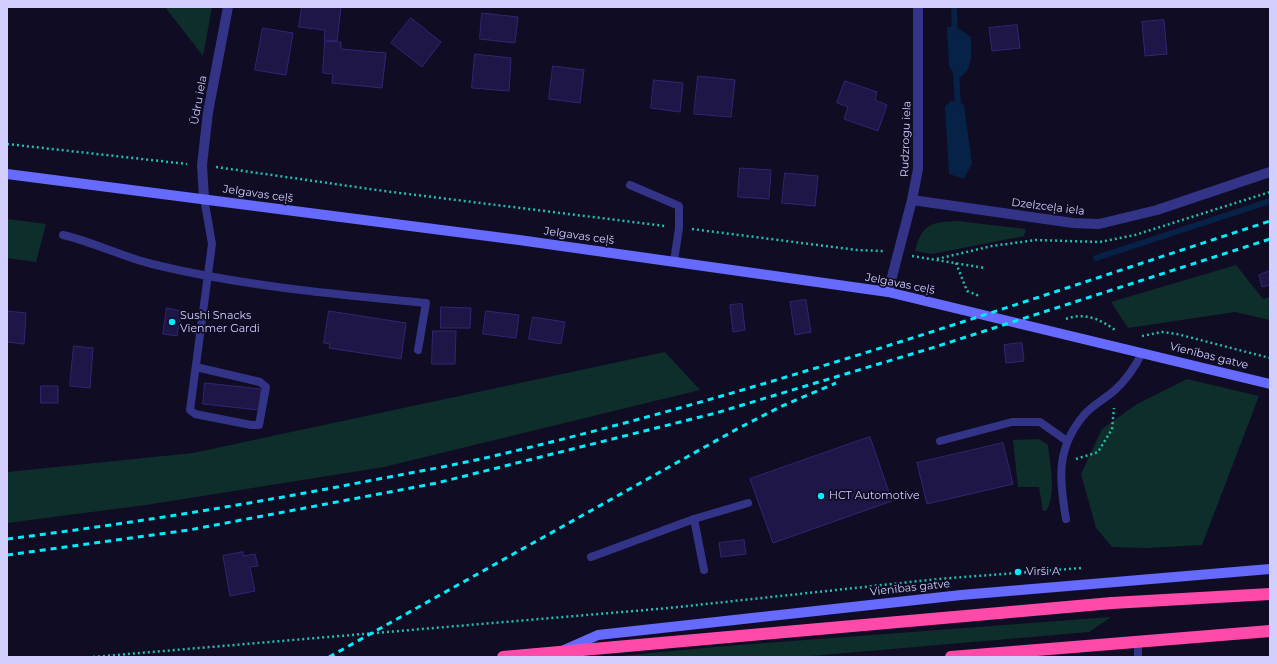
<!DOCTYPE html>
<meta charset="utf-8">
<style>
body{margin:0}
#map{position:relative;width:1277px;height:664px;overflow:hidden;background:#0f0c24;font-family:Montserrat,sans-serif}
canvas{display:block}
.frame{position:absolute;inset:0;border:8px solid #d2cfff;pointer-events:none}
</style>
<div id="map">
<canvas width="1277" height="664"></canvas>
<div class="frame"></div>
</div>
<script>
const c = document.querySelector('canvas').getContext('2d');
c.lineJoin = 'round';
function fillPath(path, color) {
  c.fillStyle = color;
  c.fill(path, 'evenodd');
}
function strokePath(path, color, width, dash) {
  c.strokeStyle = color;
  c.lineWidth = width;
  c.lineCap = dash ? 'butt' : 'round';
  c.setLineDash(dash || []);
  c.stroke(path);
}
function label(font, color, halo, rows, align = 'center') {
  c.font = font + ' Montserrat,sans-serif';
  c.lineWidth = 3.5;
  c.setLineDash([]);
  c.textBaseline = 'middle';
  c.strokeStyle = halo;
  c.fillStyle = color;
  for (const [text, x, y, turn = 0] of rows) {
    c.save();
    c.translate(x, y);
    c.rotate((+turn || 0) * Math.PI / 180);
    c.textAlign = isNaN(turn) ? turn : align;
    if (halo) c.strokeText(text, 0, 0);
    c.fillText(text, 0, 0);
    c.restore();
  }
}
const green = new Path2D(`
 M165,7H212L203,56Z
 M7,219L46,224L36,262L7,258Z
 M957,221L1026,229L1024,236L932,254L915,251C922,224 931,222 957,221Z
 M1236,265L1263,299L1270,297V320L1235,312L1128,328L1111,302Z
 M665,352L700,390L384,467L146,505L7,523V472L193,453Z
 M1187,379L1259,396L1202,545L1147,548L1112,547L1096,528L1081,474L1102,429L1137,404Z
 M1039,439L1048,445C1050,463 1057,496 1046,511H1043L1039,487H1018L1013,440Z
 M1111,617L1089,632L799,657H609L725,646Z`);
const water = new Path2D(`
 M955,26L971,37C971,54 974,71 957,79L949,66L947,27Z
 M951,101H957L964,105L972,164L964,179L949,174L945,106Z`);
const stream = new Path2D(`
 M954,7L955,34
 M956,71L958,108
 M1096,258L1270,201`);
const building = new Path2D(`
 M302,7H341L337,41L324,40L325,30L299,27Z
 M482,13L518,17L515,43L480,39Z
 M411,18L441,42L422,67L391,43Z
 M1164,20L1167,54L1145,56L1142,22Z
 M1017,25L1020,48L992,51L989,28Z
 M263,28L293,33L286,75L255,70Z
 M325,41L341,42V49L386,53L382,88L332,83L333,74L323,73Z
 M475,54L511,58L509,91L472,88Z
 M553,66L584,70L580,103L549,99Z
 M698,76L735,80L731,117L694,114Z
 M654,80L683,83L680,112L651,108Z
 M845,81L877,92L875,100L887,105L878,131L844,119L848,107L837,103Z
 M740,168L771,170L769,199L738,197Z
 M785,173L818,176L815,206L782,203Z
 M1270,271V285L1262,287L1259,275Z
 M806,300L811,332L795,335L790,302Z
 M742,304L745,330L733,332L730,305Z
 M441,307L471,308L470,328H441Z
 M167,308L181,311L177,336L163,334Z
 M7,311L26,313L24,344L7,342Z
 M329,311L406,323L401,359L329,348L330,344L324,343Z
 M486,311L519,315L516,338L483,334Z
 M533,317L565,322L561,344L529,339Z
 M433,331H456L455,364H432Z
 M1022,343L1024,361L1006,363L1004,345Z
 M74,346L93,348L90,388L70,386Z
 M205,383L261,389L259,410L203,404Z
 M41,386H58V403H41Z
 M870,437L892,501L773,543L750,479Z
 M1003,443L1013,484L927,504L917,463Z
 M744,540L746,554L721,557L719,543Z
 M243,552V556L255,554L258,566L250,567L255,591L230,596L223,556Z`);
const path = new Path2D(`
 M7,144L187,164
 M216,167L384,191L665,226
 M692,229L857,250L884,251
 M912,256L985,268
 M937,259L992,246L1036,240L1100,242L1135,235L1270,192
 M956,263L967,291L977,295V298
 M1066,319C1084,312 1100,319 1115,330
 M1142,336L1162,332L1177,334L1270,358
 M1076,459L1098,452L1112,429L1114,408
 M93,657L669,608L938,579L1082,568`);
const lane = new Path2D(`
 M630,185L679,206V228L674,261
 M63,235C94,242 122,257 152,264C242,286 334,294 426,303L418,350
 M196,367L260,382L266,387L259,425H251L195,414L190,410L212,244L204,198
 M940,441L1012,422H1040L1067,441
 M694,519L704,570
 M1066,519C1059,479 1056,448 1084,415C1092,405 1105,399 1115,390C1127,379 1135,367 1142,353
 M591,557L694,519L748,503
 M1138,641V657`);
const street = new Path2D(`
 M204,198L202,165L208,112L228,7
 M912,200L1073,223L1099,224L1157,210L1270,172
 M888,292L912,200L918,169V7`);
const secondary = new Path2D(`
 M7,174L519,240L888,292L1270,384
 M564,650L598,635L961,595L1270,569`);
const highway = new Path2D(`
 M503,657L1112,603L1270,594
 M951,657L1270,631`);
const rail = new Path2D(`
 M7,539C127,524 245,505 363,482C404,474 445,467 485,458C752,396 1010,306 1270,221
 M7,555L189,530L437,483L716,413L935,347L1270,239
 M329,657L737,429L782,406L836,383`);
const markers = [
 [172,322,4,"#00edfa"],
 [821,496,4,"#00edfa"],
 [1018,572,4,"#00edfa"]
];
const streetNames = [
 ["Ūdru iela",199,100,-80],
 ["Rudzrogu iela",906,139,-88],
 ["Jelgavas ceļš",258,194,8],
 ["Dzelzceļa iela",1048,207,7],
 ["Jelgavas ceļš",579,236,8],
 ["Jelgavas ceļš",900,284,11],
 ["Vienības gatve",1209,356,14],
 ["Vienības gatve",910,588,-6]
];
const poiNames = [
 ["Sushi Snacks",180,316],
 ["Vienmer Gardi",180,329],
 ["HCT Automotive",829,496],
 ["Virši A",1026,572]
];
fillPath(green, '#0e2e2b');
fillPath(water, '#072247');
strokePath(stream, '#072247', 6);
fillPath(building, '#1e1646');
strokePath(building, '#322674', 1);
strokePath(path, '#23bead', 2.5, [2, 3]);
strokePath(lane, '#333487', 8);
strokePath(street, '#333487', 10);
strokePath(secondary, '#666aff', 10);
strokePath(highway, '#ff4aaa', 12);
strokePath(rail, '#00edfa', 3, [6, 5]);
for (const [x, y, r, color] of markers) {
  const dot = new Path2D();
  dot.arc(x, y, r, 0, 2 * Math.PI);
  c.fillStyle = color;
  c.fill(dot);
  strokePath(dot, '#0f0c24', 1.5);
}
label('11px', '#d2cfff', '#0f0c24', streetNames);
label('11px', '#d2cfff', '#0f0c24', poiNames, 'left');
</script>
